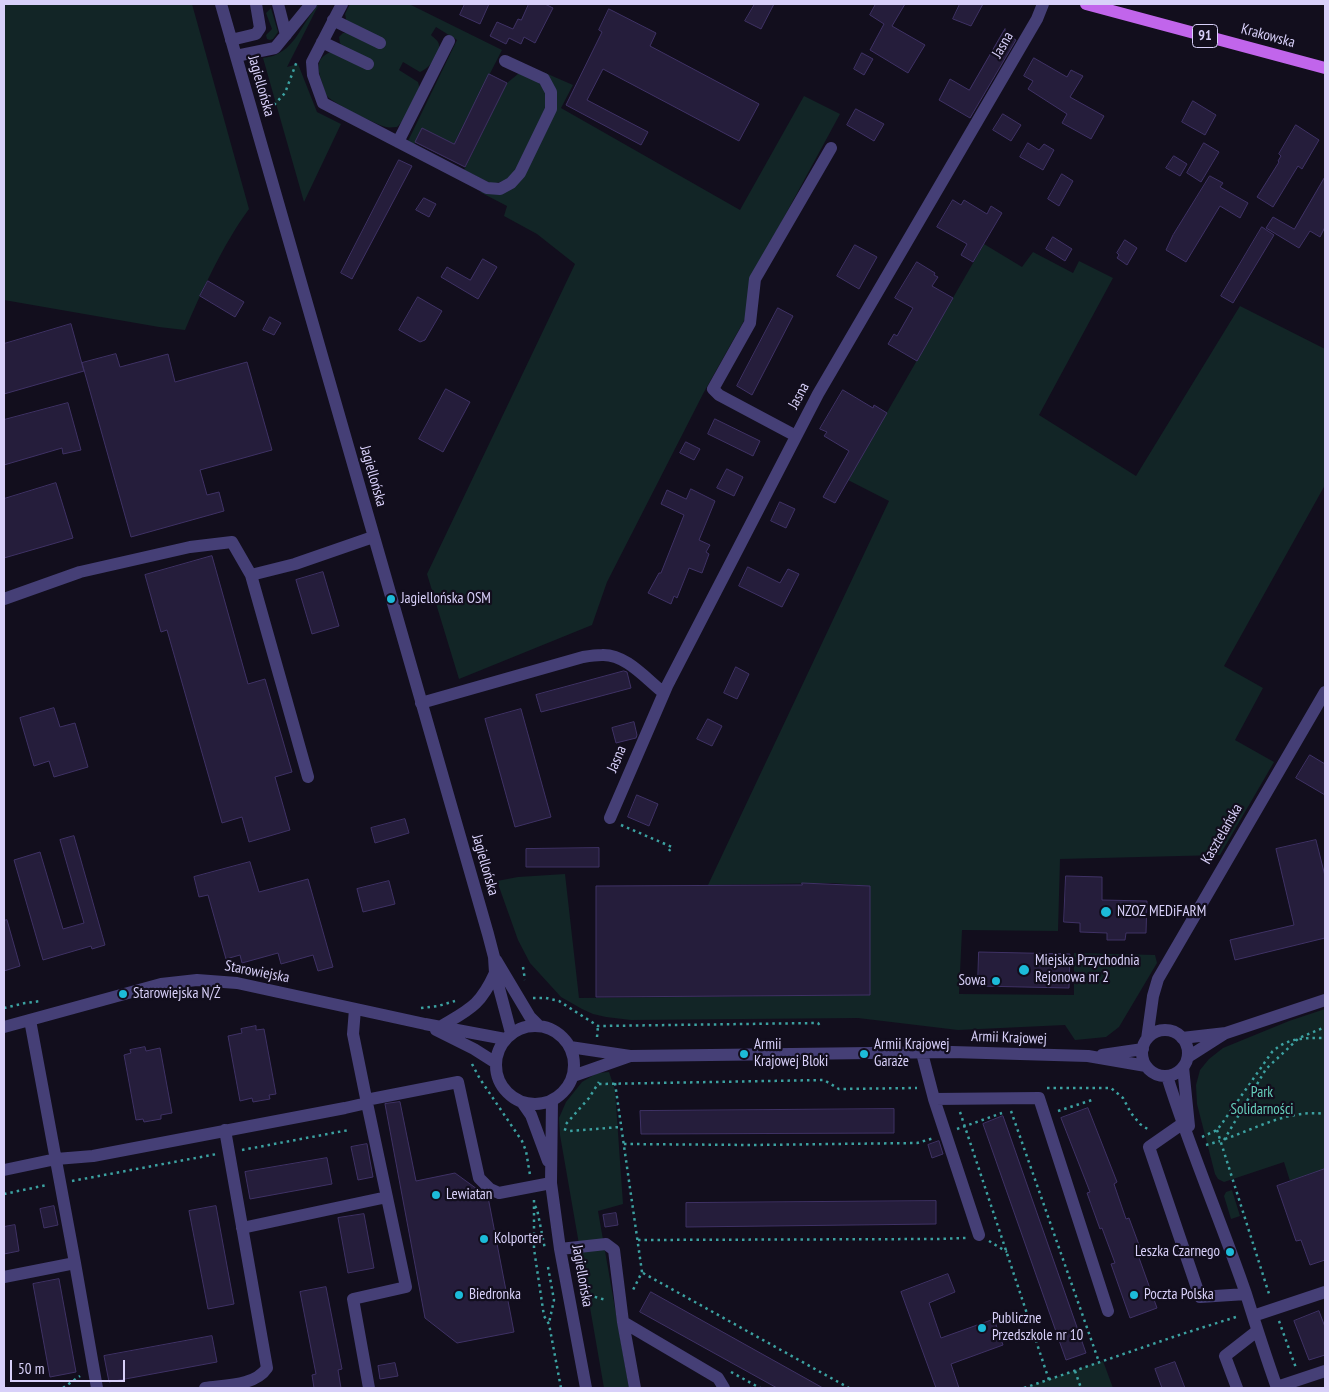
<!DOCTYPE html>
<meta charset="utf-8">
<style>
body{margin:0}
#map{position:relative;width:1329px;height:1392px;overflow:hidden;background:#120e1d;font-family:"PT Sans Narrow",sans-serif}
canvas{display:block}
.frame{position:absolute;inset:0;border:5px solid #d8d0f9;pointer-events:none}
.scale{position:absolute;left:10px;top:1360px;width:115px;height:22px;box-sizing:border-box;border:2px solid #d8d0f9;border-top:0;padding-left:6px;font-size:15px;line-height:18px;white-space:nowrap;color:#d8d0f9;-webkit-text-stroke:4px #120e1d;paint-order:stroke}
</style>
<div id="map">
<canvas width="1329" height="1392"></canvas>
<div class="frame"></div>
<div class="scale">50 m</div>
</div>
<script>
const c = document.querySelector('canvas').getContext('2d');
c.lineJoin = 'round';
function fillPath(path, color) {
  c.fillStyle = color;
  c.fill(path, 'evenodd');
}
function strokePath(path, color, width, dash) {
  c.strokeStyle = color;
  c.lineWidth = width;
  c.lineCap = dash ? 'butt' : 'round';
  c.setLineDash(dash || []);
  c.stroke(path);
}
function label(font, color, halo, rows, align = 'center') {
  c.font = font + ' "PT Sans Narrow",sans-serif';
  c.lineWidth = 4.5;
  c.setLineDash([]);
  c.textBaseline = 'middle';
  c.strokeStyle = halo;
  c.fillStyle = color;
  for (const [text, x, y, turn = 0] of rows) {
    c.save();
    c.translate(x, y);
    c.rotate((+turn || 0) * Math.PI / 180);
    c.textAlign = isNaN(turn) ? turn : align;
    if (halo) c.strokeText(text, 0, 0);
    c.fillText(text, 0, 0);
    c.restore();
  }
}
const green = new Path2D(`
 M4,4H192L249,209C224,243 202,290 185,330L159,327L4,300Z
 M319,4L287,67L298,64L317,112L341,124L304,202L263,58C295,55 300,24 319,4Z
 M350,4H409L502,50L454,144L422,128L414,145L408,141L457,40L436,27L431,35C434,38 439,41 439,45C440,56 429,68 420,72L403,62L399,70L418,82L420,89L405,119L397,127C393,127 389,128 386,127C375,124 334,104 327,96C324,92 323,86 322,82C313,58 323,53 344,48L340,43L339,37L343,33H349L345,14Z
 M271,8L278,32L273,39L270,40L267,39L266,35L272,29L266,13Z
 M543,72L573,85L561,108L740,210L804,96L840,114L751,278L745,319L704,392L607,582L592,625L459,679L427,574L575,264L537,234L504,216L507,206L480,192H503L555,108L552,83Z
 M518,74C533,74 540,83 548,95L546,110L515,173L508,180L492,184L464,170L507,83Z
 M984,244L1022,267L1033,252L1073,273L1079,261L1113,278L1039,415L1136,476L1240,306L1325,349V485L1224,666L1263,688L1235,740L1274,762L1220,855L1060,859L1058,931L962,930L959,994L1074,995V953L1155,955L1157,963L1119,1027L1106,1037L1075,1040L1065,1025L958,1030L858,1018L631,1020L606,1017L593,1014L582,1009L561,997L530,963L518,940L497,881L518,877L565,874L579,998L869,995L870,886L832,883L708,885L889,501L848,480Z
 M1325,1009V1169L1290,1181L1284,1162L1224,1182L1218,1179L1215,1174L1197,1104L1196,1085L1200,1070L1209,1059L1223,1048L1289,1021Z
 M609,1072L615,1090L623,1204L598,1211L629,1388H604L560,1135L559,1118L566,1102L582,1082L597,1073Z
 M1232,1190L1240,1216L1231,1219L1224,1196L1226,1192Z
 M1103,1361L1113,1388H1024L1099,1362Z`);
const building = new Path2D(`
 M465,4H489L480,24L460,15Z
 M529,4H545L553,8L535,43L524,37L521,44L509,38L506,44L490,36L497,22L513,29L518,19L521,20Z
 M755,4H774L761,29L745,21Z
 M876,4H905L892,26L925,45L908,73L870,50L884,24L870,15Z
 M960,4H983L971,26L953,19Z
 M609,9L656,33L650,46L759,104L739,141L603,69L587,100L648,132L641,145L566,105L602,32L599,30Z
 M1005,29V33L1016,40L970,118L939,100L950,79L969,90Z
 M862,53L873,59L864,75L854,69Z
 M1034,58L1067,77L1071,70L1083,76L1070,97L1104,116L1091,139L1062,123L1067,114L1028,89L1033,81L1024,76Z
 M489,74L507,83L465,167L415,142L422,128L454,144Z
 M1193,101L1216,115L1205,135L1182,122Z
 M856,109L884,124L874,141L847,125Z
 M1003,114L1021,125L1011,141L993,130Z
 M1296,125L1319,140L1302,169L1298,166L1273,207L1257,197L1279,162L1278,161L1281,156L1279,154Z
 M1028,143L1039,150L1044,144L1054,150L1043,170L1020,157Z
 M1204,143L1219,152L1201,182L1187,173Z
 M1174,156L1187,164L1180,176L1166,168Z
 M399,160L412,166L352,279L341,273Z
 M1062,174L1073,181L1059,206L1048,199Z
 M1210,176L1223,183L1220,187L1248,203L1240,218L1220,206L1186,262L1166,250L1173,235Z
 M1325,177V227L1320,237L1310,231L1299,248L1266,228L1273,217L1294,229Z
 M424,198L436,204L429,217L416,210Z
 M953,200L961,205L964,200L987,214L991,206L1002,213L973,262L961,255L967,244L937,227Z
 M1262,227L1274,235L1233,303L1221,296Z
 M1053,237L1072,249L1065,261L1046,249Z
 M1125,240L1137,248L1127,265L1117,258L1119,255L1117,253Z
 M855,245L877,257L859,289L837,276Z
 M483,259L497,267L478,299L441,277L447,267L470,280Z
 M917,262L935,273L934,275L938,277L932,286L953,298L917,361L888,344L894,334L897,336L913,308L895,298Z
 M208,281L244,302L235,317L200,296Z
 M418,297L442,311L425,340L420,342L399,330Z
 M778,308L793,316L752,395L737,386Z
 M270,317L281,323L274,335L263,330Z
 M71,324L84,371L4,394V344Z
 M116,354L120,367L168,354L175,382L247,362L272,450L200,470L207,495L219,492L224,511L131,537L82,363Z
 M446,389L470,402L443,452L419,439Z
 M843,390L873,408L874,405L887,413L835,503L823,497L849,451L824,436L827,432L820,429Z
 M68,403L81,450L63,454L62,448L4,465V420Z
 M715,419L760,441L753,456L708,434Z
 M686,442L700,449L694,460L680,453Z
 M727,469L743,477L734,496L717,488Z
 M56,483L73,538L4,558V499Z
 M691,489L715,501L699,540L710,545L706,552L709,554L702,573L689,568L677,598L674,596L671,604L648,593L659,573H661L684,515L661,504L667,490L686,499Z
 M780,502L795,509L786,528L771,521Z
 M212,556L248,684L265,679L292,772L275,777L290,830L249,842L242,817L222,823L167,630L161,632L145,575Z
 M748,567L780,583L788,569L799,574L782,607L739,586Z
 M323,572L339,626L312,634L296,580Z
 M736,667L749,674L737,699L724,693Z
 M624,671L627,672L631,688L541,712L536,695Z
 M54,708L60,727L75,723L88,767L54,777L49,761L34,766L20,718Z
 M521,709L551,817L515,827L485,719Z
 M708,719L722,726L712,746L697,739Z
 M634,722L637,735L636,738L616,743L612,728Z
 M1310,755L1325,764V795L1296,778Z
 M637,795L658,804L649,826L628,817Z
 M405,819L409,833L375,843L371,828Z
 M74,836L105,945L92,949L91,946L43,960L14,860L40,852L63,929L84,923L60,840Z
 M1316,840L1325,876V938L1235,960L1230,940L1294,925L1276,849Z
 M599,848V867H526V849Z
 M250,862L259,892L308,879L333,967L318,971L313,955L281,964L278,953L242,963L240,955L226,959L208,895L199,897L194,877Z
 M1066,876L1102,877V900L1147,901L1146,933H1126L1125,940H1107V933L1080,932V923L1064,922Z
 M389,881L395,904L363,912L357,889Z
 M802,883L870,886V995L596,997V886L802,885Z
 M7,920L20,966L4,971V921Z
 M979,952L1070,954L1069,988L978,986Z
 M256,1026V1030L264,1029L276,1094L269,1095L270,1099L253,1102L252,1098L240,1101L228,1036L242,1033L241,1029Z
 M145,1047L146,1051L160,1048L172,1113L161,1115V1119L144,1122L143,1119L136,1120L124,1055L131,1053L130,1050Z
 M400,1102L416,1181L455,1173L488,1197L514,1332L457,1343L425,1318L385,1104Z
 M1088,1108L1117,1182L1114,1184L1126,1219L1129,1218L1142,1253L1138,1255L1157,1308L1130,1318L1111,1264L1115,1263L1102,1228L1100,1229L1087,1193L1090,1192L1061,1118Z
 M894,1109V1133L641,1134L640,1111Z
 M1003,1116L1086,1353L1066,1360L983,1124Z
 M939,1141L943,1154L932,1158L928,1145Z
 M367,1144L373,1177L358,1180L351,1147Z
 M327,1158L332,1184L250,1199L245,1172Z
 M1325,1169V1260L1310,1265L1301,1240L1296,1241L1277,1186Z
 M936,1201V1224L686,1227V1203Z
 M54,1206L58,1225L44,1228L40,1209Z
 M216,1206L234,1304L208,1309L189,1211Z
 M616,1213L618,1225L605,1227L603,1215Z
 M364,1214L374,1268L348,1273L338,1218Z
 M15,1225L19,1251L4,1254V1227Z
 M948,1274L955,1292L929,1303L941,1338L994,1319L1003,1345L951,1364L959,1388H936L901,1292Z
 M59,1279L76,1372L50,1377L33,1284Z
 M326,1287L342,1369L338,1370L341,1388H314L312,1375L316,1374L300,1292Z
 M651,1292L823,1388H777L640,1312Z
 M1319,1311L1325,1327V1355L1309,1360L1294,1321Z
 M212,1336L217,1362L109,1382L104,1356Z
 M1175,1362L1185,1388H1162L1155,1369Z
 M395,1363L398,1376L380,1379L378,1366Z`);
const path = new Path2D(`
 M274,105L285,93L297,61
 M621,825L672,847L669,851
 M523,967L525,980
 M533,998H546L559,1001L598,1026L818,1023L820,1026
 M4,1008L25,1003L41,1001
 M421,1008L438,1006L455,1001
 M597,1037L598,1026
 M472,1064L480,1079L522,1141L526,1151L530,1175
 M615,1083L642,1272L633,1290
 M599,1084L824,1080L839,1089L917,1088
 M1047,1088H1111L1123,1098L1131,1113L1140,1124L1149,1130
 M1011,1111L1099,1362
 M1058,1111L1095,1099
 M960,1112L1049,1380
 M566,1124L589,1098L599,1082
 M564,1129L569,1131L620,1127
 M957,1129L1002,1113
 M1217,1130L1270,1297
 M1202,1137L1217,1130L1223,1122L1272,1052C1288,1037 1305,1038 1325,1038
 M1225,1139C1257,1128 1290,1109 1325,1114
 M1224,1140L1266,1069L1299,1038L1325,1027
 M624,1144L752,1145L917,1143L934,1138
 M1206,1145L1220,1141
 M242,1150L349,1130
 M72,1181L217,1154
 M4,1194L47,1185
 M534,1200V1249L544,1316L549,1324L561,1388
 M535,1206L537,1209L545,1249
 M638,1240L936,1239L966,1238
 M989,1241L1007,1252
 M548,1267L554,1300L549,1323
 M643,1273L849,1388
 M582,1295H588L606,1300
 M1279,1321L1296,1368
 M1075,1371L1081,1388
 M731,1372L760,1388
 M63,1388L80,1376
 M1024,1388L1182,1334L1236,1317`);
const minor = new Path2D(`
 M221,4L488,934L494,957L495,973L511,1033
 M278,4L286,35
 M342,4L312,62L313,75L323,103L487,188L500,189L511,183L520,173L551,109V92L544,79L505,61
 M333,20L380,43
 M231,40L256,34L260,28L256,4
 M322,42L368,64
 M236,56L275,48L311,4
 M398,142L449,41
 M796,436L719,395L713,389L750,323L755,279L831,148
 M4,599L80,572L190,547L232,542L251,575
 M421,703L583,657C589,656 596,655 602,655C626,654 646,679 664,693
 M308,777L251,575L295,564L373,537
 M610,818L667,686L818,394L1037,19L1043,4
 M496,960L530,1017L538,1025
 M496 1065a39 39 0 1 1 78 0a39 39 0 1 1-78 0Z
 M4,1027L161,984L197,980L237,983L425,1024L505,1039
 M440,1027C470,1009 480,1006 495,973
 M1142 1053a23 23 0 1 1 46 0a23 23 0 1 1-46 0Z
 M436,1030L474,1049L496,1063
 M1182,1038L1226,1033L1325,1000
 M1147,1039L1153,996L1158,979L1325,692
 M570,1047L630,1056L952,1052L1088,1056L1146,1066
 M922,1053L934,1099L1039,1098L1108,1311
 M1102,1055L1143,1049
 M1188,1057L1224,1034
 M1183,1067L1189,1126
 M573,1076L630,1056
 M1167,1076C1190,1150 1221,1221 1246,1294C1256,1326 1266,1357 1277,1388
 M934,1099L979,1235
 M366,1100L458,1082L479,1178L490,1189L499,1193L551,1183
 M552,1100L551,1183L560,1249L586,1388
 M522,1102L531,1115L548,1161
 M367,1103L406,1287L353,1299L369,1388
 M1182,1124L1149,1147L1200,1297L1246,1294
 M4,1170L56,1159L93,1156L345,1108L367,1103L353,1034L355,1009
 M242,1228L387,1197
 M560,1249L606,1244L614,1250L623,1322L635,1388
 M75,1263L97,1388
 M4,1277L75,1263L30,1020
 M1253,1316L1325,1292
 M623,1322L718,1378L724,1388
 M1277,1387L1325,1371
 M205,1388C225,1385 255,1386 267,1368L225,1130
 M1237,1388L1225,1356L1257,1331`);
const major = new Path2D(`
 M1086,4L1325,68`);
const markers = [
 [391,599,5,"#1cbbd9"],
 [1106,912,6,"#1cbbd9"],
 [1024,970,6,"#1cbbd9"],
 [996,981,5,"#1cbbd9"],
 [123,994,5,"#1cbbd9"],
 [744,1054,5,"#1cbbd9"],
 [864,1054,5,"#1cbbd9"],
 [436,1195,5,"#1cbbd9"],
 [484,1239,5,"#1cbbd9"],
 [1230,1252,5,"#1cbbd9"],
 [459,1295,5,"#1cbbd9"],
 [1134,1295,5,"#1cbbd9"],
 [982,1328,5,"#1cbbd9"]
];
const shields = [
 [1205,36,25]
];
const shieldNames = [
 ["91",1205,36]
];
const streetNames = [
 ["Krakowska",1268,36,15],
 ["Jasna",1003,45,-60],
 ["Jagiellońska",261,86,74],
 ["Jasna",799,396,-62],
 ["Jagiellońska",373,476,74],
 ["Jasna",617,759,-67],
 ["Kasztelańska",1222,834,-60],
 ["Jagiellońska",485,865,74],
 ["Starowiejska",257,972,11],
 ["Armii Krajowej",1009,1038,2],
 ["Jagiellońska",582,1276,80]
];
const poiNames = [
 ["Jagiellońska OSM",401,599],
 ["NZOZ MEDiFARM",1117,912],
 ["Miejska Przychodnia",1035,961],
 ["Rejonowa nr 2",1035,978],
 ["Sowa",986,981,"right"],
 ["Starowiejska N/Ż",133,994],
 ["Armii",754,1045],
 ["Krajowej Bloki",754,1062],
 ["Armii Krajowej",874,1045],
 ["Garaże",874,1062],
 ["Lewiatan",446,1195],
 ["Kolporter",494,1239],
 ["Leszka Czarnego",1220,1252,"right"],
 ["Biedronka",469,1295],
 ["Poczta Polska",1144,1295],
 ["Publiczne",992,1319],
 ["Przedszkole nr 10",992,1336]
];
const parkNames = [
 ["Park",1262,1093],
 ["Solidarności",1262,1110]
];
fillPath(green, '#122526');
fillPath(building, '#251d3b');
strokePath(building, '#3f3265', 1);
strokePath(path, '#3ca1a1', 2.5, [2.5, 4]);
strokePath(minor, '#453f76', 12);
strokePath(major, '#c165eb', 12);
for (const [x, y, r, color] of markers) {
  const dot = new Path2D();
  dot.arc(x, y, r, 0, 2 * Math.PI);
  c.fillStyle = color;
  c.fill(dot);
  strokePath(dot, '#120e1d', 2);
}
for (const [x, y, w] of shields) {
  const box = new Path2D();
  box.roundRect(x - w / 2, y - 11.5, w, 23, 4);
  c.fillStyle = '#120e1d';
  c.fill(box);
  strokePath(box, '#d8d0f9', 1);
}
label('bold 14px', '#d8d0f9', null, shieldNames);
label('15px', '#d8d0f9', '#120e1d', streetNames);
label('15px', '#d8d0f9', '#120e1d', poiNames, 'left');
label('15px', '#66cfbb', '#120e1d', parkNames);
</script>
